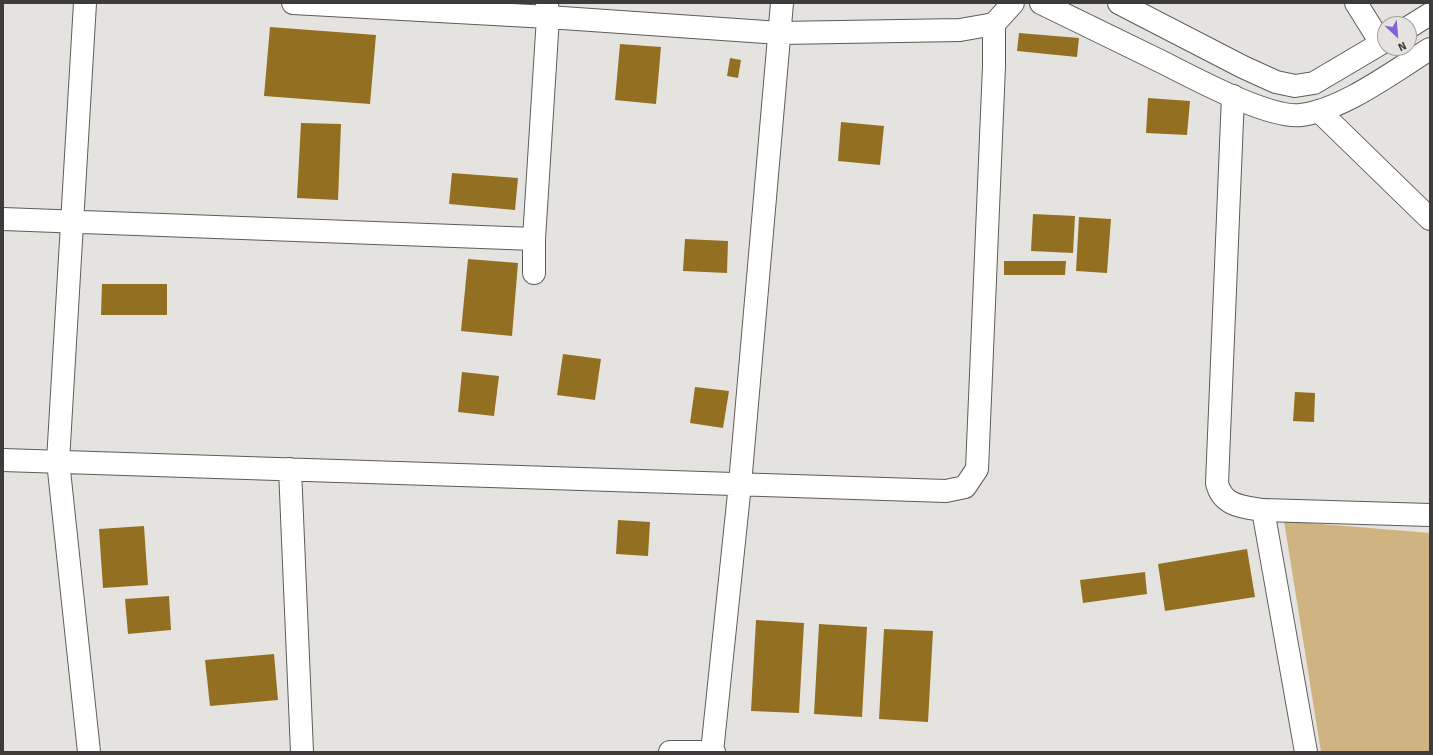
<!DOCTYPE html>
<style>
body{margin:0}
#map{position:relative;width:1433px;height:755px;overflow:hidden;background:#e5e3df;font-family:Signika,sans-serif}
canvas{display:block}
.frame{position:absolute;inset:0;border:4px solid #3d3c3a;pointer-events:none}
.north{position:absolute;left:1377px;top:16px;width:40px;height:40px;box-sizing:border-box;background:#e5e3df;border:1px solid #a2a09d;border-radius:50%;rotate:154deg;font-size:11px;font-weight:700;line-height:16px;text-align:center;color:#3d3c3a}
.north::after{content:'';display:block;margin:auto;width:14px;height:18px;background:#8461dc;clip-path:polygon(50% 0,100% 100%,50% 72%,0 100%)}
</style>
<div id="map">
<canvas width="1433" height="755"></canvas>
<div class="frame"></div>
<div class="north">N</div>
</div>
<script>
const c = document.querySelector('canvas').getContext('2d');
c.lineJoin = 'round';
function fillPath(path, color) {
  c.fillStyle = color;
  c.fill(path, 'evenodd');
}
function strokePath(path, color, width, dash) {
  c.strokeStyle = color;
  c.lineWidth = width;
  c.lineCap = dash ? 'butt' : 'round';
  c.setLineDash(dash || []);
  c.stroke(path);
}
const green = new Path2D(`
 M1284,521L1430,533V752H1321Z`);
const building = new Path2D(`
 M270,27L376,35L370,104L264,96Z
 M1019,33L1079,38L1077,57L1017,51Z
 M620,44L661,47L656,104L615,100Z
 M730,58L741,60L738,78L727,76Z
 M1148,98L1190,101L1187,135L1146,133Z
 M841,122L884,126L880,165L838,161Z
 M301,123L341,124L338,200L297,198Z
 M452,173L518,178L515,210L449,204Z
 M1033,214L1075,216L1073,253L1031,251Z
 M1079,217L1111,219L1107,273L1076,271Z
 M685,239L728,241L727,273L683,271Z
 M468,259L518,263L512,336L461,331Z
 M1004,261H1066L1065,275H1004Z
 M102,284H167V315H101Z
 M563,354L601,359L595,400L557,395Z
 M462,372L499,376L494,416L458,412Z
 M695,387L729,391L723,428L690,423Z
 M1295,392L1315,393L1314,422L1293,421Z
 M618,520L650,522L648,556L616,554Z
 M144,526L148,585L103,588L99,529Z
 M1247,549L1255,597L1165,611L1158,564Z
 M1145,572L1147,594L1083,603L1080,580Z
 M169,596L171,630L128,634L125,599Z
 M756,620L804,623L799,713L751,711Z
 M819,624L867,627L862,717L814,714Z
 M884,629L933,631L928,722L879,719Z
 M274,654L278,700L210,706L205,660Z`);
const minor = new Path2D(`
 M85,3L58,461L89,752
 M293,3L548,17L780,33L960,30L994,24L1013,3
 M1356,3L1381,43
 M1233,96L1217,483C1222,506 1243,507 1263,510
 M1319,111L1430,219
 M3,219L534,239
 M534,273V239L548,17L547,3
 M3,460L946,491L965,487L977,469L994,66V24
 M290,469L302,752
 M670,752H714
 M712,752L740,484L782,3
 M1306,752L1263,510L1430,515`);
const primary = new Path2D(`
 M1041,3C1082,23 1123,43 1164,63C1194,78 1269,119 1301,115C1343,110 1394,71 1430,49
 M1119,3L1243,67L1276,82L1295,86L1314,83L1385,41
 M1409,27L1430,14`);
fillPath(green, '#cfb380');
fillPath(building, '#937021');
strokePath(minor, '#5e5c58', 24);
strokePath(primary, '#5e5c58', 24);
strokePath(minor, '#fff', 22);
strokePath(primary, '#fff', 22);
</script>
